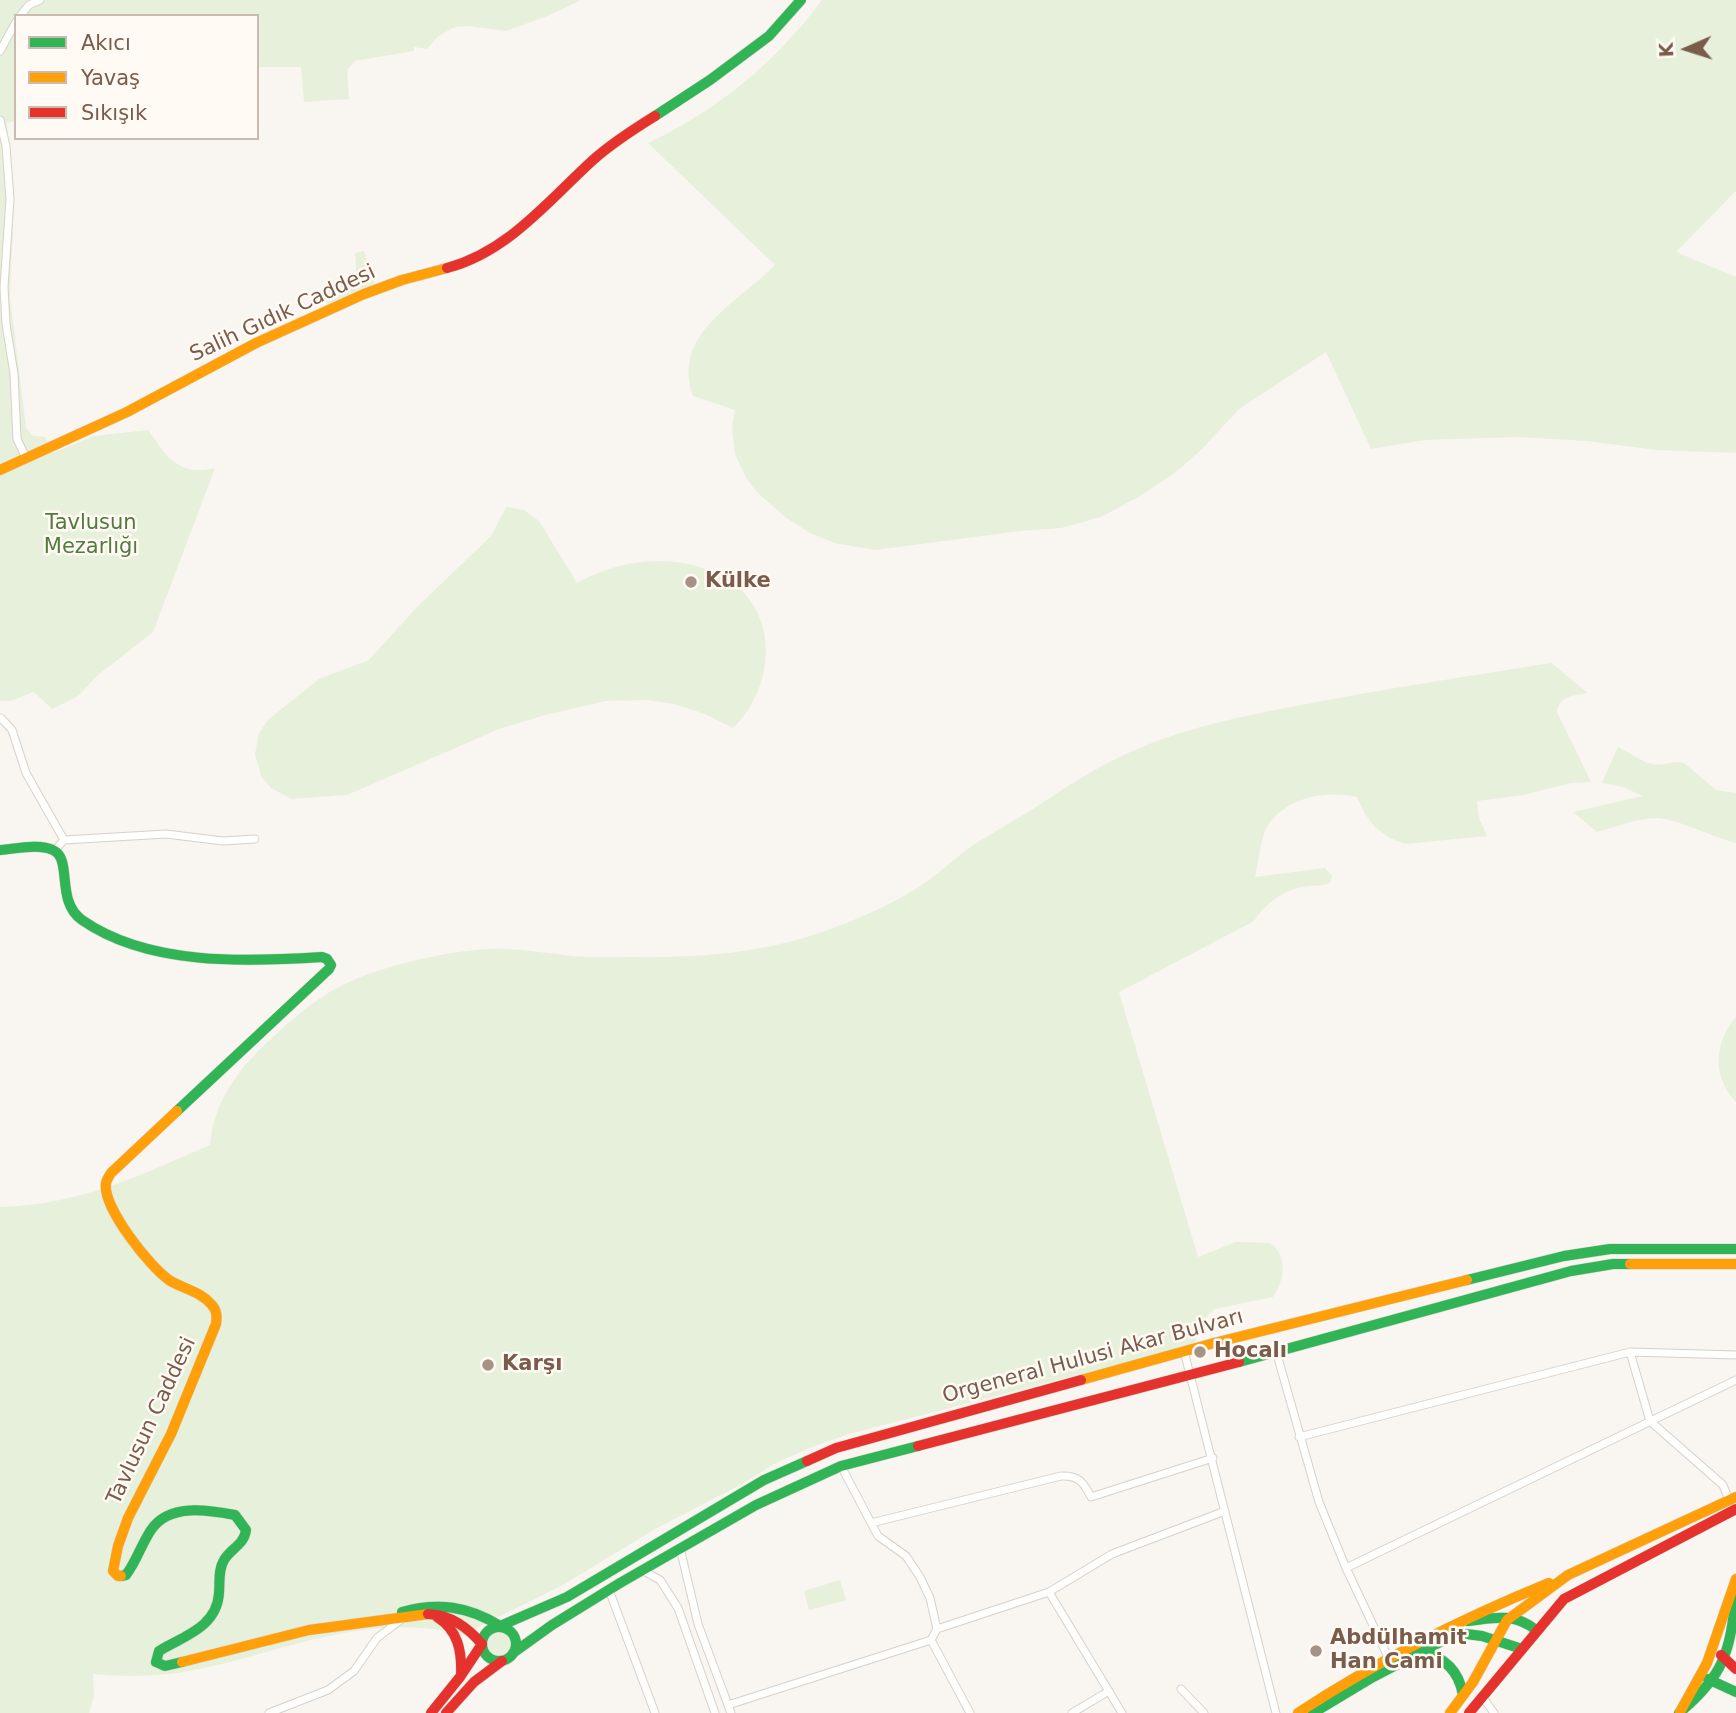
<!DOCTYPE html>
<meta charset="utf-8">
<style>
body{margin:0}
#map{position:relative;width:1736px;height:1713px;overflow:hidden;background:#f9f5f0;font-family:"DejaVu Sans",sans-serif}
canvas{display:block}
.legend{position:absolute;left:14px;top:14px;width:245px;height:126px;box-sizing:border-box;background:#fffaf3;border:2px solid #cabbb1;margin:0;padding:9px 12px;list-style:none;font-size:21px;color:#7a5c4d}
.legend li{display:flex;align-items:center;gap:14px;height:35px}
.legend b{width:35px;border:2px solid #cabbb1}
.north{position:absolute;left:1652px;top:14px;width:70px;height:70px;-webkit-text-stroke:5px #fffaf3;paint-order:stroke;rotate:267deg;font-size:19px;font-weight:700;line-height:28px;text-align:center;color:#7a5c4d}
.north::after{content:'';display:block;margin:auto;width:24px;height:32px;background:#7a5c4d;clip-path:polygon(50% 0,100% 100%,50% 72%,0 100%)}
</style>
<div id="map">
<canvas width="1736" height="1713"></canvas>
<ul class="legend">
<li><b style="height:9px;background:#30b455"></b>Akıcı</li>
<li><b style="height:9px;background:#ff9f0a"></b>Yavaş</li>
<li><b style="height:9px;background:#e5322d"></b>Sıkışık</li>
</ul>
<div class="north">K</div>
</div>
<script>
const c = document.querySelector('canvas').getContext('2d');
c.lineJoin = 'round';
function fillPath(path, color) {
  c.fillStyle = color;
  c.fill(path, 'evenodd');
}
function strokePath(path, color, width, dash) {
  c.strokeStyle = color;
  c.lineWidth = width;
  c.lineCap = dash ? 'butt' : 'round';
  c.setLineDash(dash || []);
  c.stroke(path);
}
function label(font, color, halo, rows, align = 'center') {
  c.font = font + ' "DejaVu Sans",sans-serif';
  c.lineWidth = 5;
  c.setLineDash([]);
  c.textBaseline = 'middle';
  c.strokeStyle = halo;
  c.fillStyle = color;
  for (const [text, x, y, turn = 0] of rows) {
    c.save();
    c.translate(x, y);
    c.rotate((+turn || 0) * Math.PI / 180);
    c.textAlign = isNaN(turn) ? turn : align;
    if (halo) c.strokeText(text, 0, 0);
    c.fillText(text, 0, 0);
    c.restore();
  }
}
const green = new Path2D(`
 M0,0H581L550,15L506,31L468,26L455,27L438,36L427,49L414,47V51L355,61L347,70L349,99L304,102L301,67H257V16H16V121L7,123L14,199L10,297L26,428L33,436L45,437L53,453L94,436L148,430C167,457 179,477 215,468L153,632L98,675L78,696L52,709L34,692L10,701H0Z
 M822,0H1736V191L1676,252L1736,277V453L1656,450L1587,441L1518,437L1425,440L1371,449L1326,352L1239,409L1203,448L1176,472L1140,496L1101,517L1061,528L1020,531L875,550L835,543L810,533L785,517L757,492L746,478L735,454L732,427L735,410L693,396C671,333 738,303 775,265L648,143C718,110 775,63 822,0Z
 M364,251L375,285L327,305L322,293L329,291L338,295C358,287 357,273 355,253Z
 M506,507L524,510L539,521L577,583C621,559 675,552 722,576C781,608 776,687 733,728L705,714L675,704L646,700L605,701L545,715L499,729L347,795L291,799L271,788L261,776L255,754L259,733L268,720L319,679L369,660L418,606L491,536Z
 M1551,663L1588,693C1575,696 1559,695 1557,712L1591,782L1570,783L1523,795L1477,801L1479,818L1487,836L1405,844L1390,838L1376,828L1365,814L1357,797C1326,790 1287,797 1268,825C1261,836 1258,864 1255,877L1325,868L1332,876L1330,883C1322,887 1315,885 1307,886C1284,889 1266,903 1254,921L1119,992L1198,1257L1236,1242L1270,1243C1288,1256 1285,1280 1273,1297L1215,1309L1208,1315L1193,1345L849,1434L809,1448L774,1464L742,1484L657,1528L561,1586L452,1640L446,1631C358,1615 279,1653 194,1670C161,1677 127,1677 93,1674L94,1696L89,1713H0V1207C79,1205 139,1176 210,1145C214,1100 239,1068 272,1038C292,1019 313,1001 337,988C375,967 446,951 489,949C517,948 544,953 571,956C591,958 612,957 631,957C695,958 755,954 816,934C854,921 892,905 925,883C939,873 952,861 966,850C986,836 1009,824 1030,811C1059,792 1088,772 1120,757C1179,728 1243,716 1307,704C1388,688 1470,676 1551,663Z
 M1618,747L1647,763L1659,765L1676,762L1684,763L1716,790L1736,793V843C1712,837 1678,819 1657,818C1637,818 1616,827 1597,832L1573,812L1643,796L1623,787L1602,783Z
 M1736,1017V1102C1712,1077 1714,1042 1736,1017Z
 M840,1580L846,1600L809,1610L804,1591Z
 M485 1643a14 14 0 1 1 28 0a14 14 0 1 1-28 0Z`);
const street = new Path2D(`
 M20,16L29,5L40,0
 M0,51L16,22
 M0,120L6,146L10,199L4,287L6,324L14,374L17,439L26,458
 M1,718L12,730L26,773L64,840L55,850
 M64,840L166,834L223,841L255,839
 M1184,1351L1276,1713
 M1276,1351L1319,1502L1346,1568L1389,1659
 M1630,1352L1650,1421L1723,1485L1729,1500
 M1299,1437L1630,1352L1736,1355
 M841,1466L878,1536L906,1556L920,1577L930,1598L937,1629
 M871,1523L1061,1476C1079,1475 1084,1483 1091,1497L1213,1458
 M680,1548L698,1624L731,1713
 M1346,1568L1736,1380
 M642,1570L660,1580L678,1608L715,1713
 M609,1590L655,1713
 M1049,1592L1112,1554L1225,1511
 M931,1640L937,1629L1049,1592L1122,1713
 M1181,1689L1204,1713
 M1482,1696L1494,1713
 M728,1705L931,1640L970,1713
 M269,1713L328,1690L354,1671L377,1638L402,1619
 M1072,1713L1109,1691`);
const fast = new Path2D(`
 M655,116L710,80L769,36L801,0
 M0,850C15,849 39,843 53,850C73,859 55,901 82,920C148,966 246,962 322,957L327,959L331,965L329,969L177,1111
 M1467,1280L1564,1256L1610,1249H1736
 M1239,1362L1571,1271L1613,1264H1630
 M121,1576L126,1575L130,1569C138,1556 143,1542 151,1530C169,1503 208,1510 235,1515L246,1530C244,1545 231,1548 224,1560C218,1570 220,1582 219,1593C217,1627 184,1636 159,1651L156,1662L165,1666L182,1662
 M402,1612C438,1602 468,1606 500,1626
 M1468,1621C1494,1618 1514,1612 1536,1630
 M500,1626L567,1597L764,1480L807,1461
 M482 1644a17 17 0 1 1 34 0a17 17 0 1 1-34 0Z
 M1421,1652C1445,1657 1459,1671 1463,1695
 M513,1653L552,1625L620,1583L756,1505L841,1466L918,1446
 M1708,1679L1736,1692
 M1313,1713L1373,1677L1444,1640L1466,1634L1482,1636L1522,1649
 M1679,1713C1724,1676 1730,1652 1736,1595`);
const slow = new Path2D(`
 M0,470L127,412L256,343L364,294L402,280L447,268
 M1630,1264H1736
 M1081,1380L1214,1343L1467,1280
 M121,1576H118L113,1571L118,1546L128,1518L171,1434L216,1324C217,1316 217,1310 211,1304C200,1291 183,1289 169,1280C150,1267 102,1207 106,1183C107,1179 109,1176 111,1173L177,1111
 M182,1662L309,1630L428,1614
 M1680,1712L1707,1663L1736,1579
 M1298,1713C1377,1661 1461,1619 1549,1583
 M1450,1713L1473,1682L1507,1620L1568,1575L1736,1497`);
const jam = new Path2D(`
 M447,268C508,252 548,201 593,160C612,143 634,129 655,116
 M918,1446L1239,1362
 M807,1461L836,1448L1081,1380
 M428,1614C451,1615 467,1627 482,1644L460,1677L431,1713
 M437,1617C458,1630 462,1651 461,1675
 M1721,1655L1736,1669
 M446,1713L474,1682L502,1661
 M1469,1713L1564,1599L1736,1509`);
const markers = [
 [691,582,7,"#a69286"],
 [1200,1352,7,"#a69286"],
 [488,1365,7,"#a69286"],
 [1316,1651,7,"#a69286"]
];
const streetNames = [
 ["Salih Gıdık Caddesi",283,314,-25],
 ["Orgeneral Hulusi Akar Bulvarı",1093,1357,-15],
 ["Tavlusun Caddesi",152,1421,-65]
];
const parkNames = [
 ["Tavlusun",91,524],
 ["Mezarlığı",91,548]
];
const poiNames = [
 ["Külke",705,582],
 ["Hocalı",1214,1352],
 ["Karşı",502,1365],
 ["Abdülhamit",1330,1639],
 ["Han Cami",1330,1663]
];
fillPath(green, '#e7f0db');
strokePath(street, '#d7d1cb', 9);
strokePath(fast, '#d9d2cb', 11);
strokePath(slow, '#d9d2cb', 11);
strokePath(jam, '#d9d2cb', 11);
strokePath(street, '#fefefd', 7);
strokePath(fast, '#30b455', 10);
strokePath(slow, '#ff9f0a', 10);
strokePath(jam, '#e5322d', 10);
for (const [x, y, r, color] of markers) {
  const dot = new Path2D();
  dot.arc(x, y, r, 0, 2 * Math.PI);
  c.fillStyle = color;
  c.fill(dot);
  strokePath(dot, '#fffaf3', 2.5);
}
label('21px', '#7a5c4d', '#fffaf3', streetNames);
label('21px', '#537a41', '#fffaf3', parkNames);
label('bold 21px', '#7a5c4d', '#fffaf3', poiNames, 'left');
</script>
